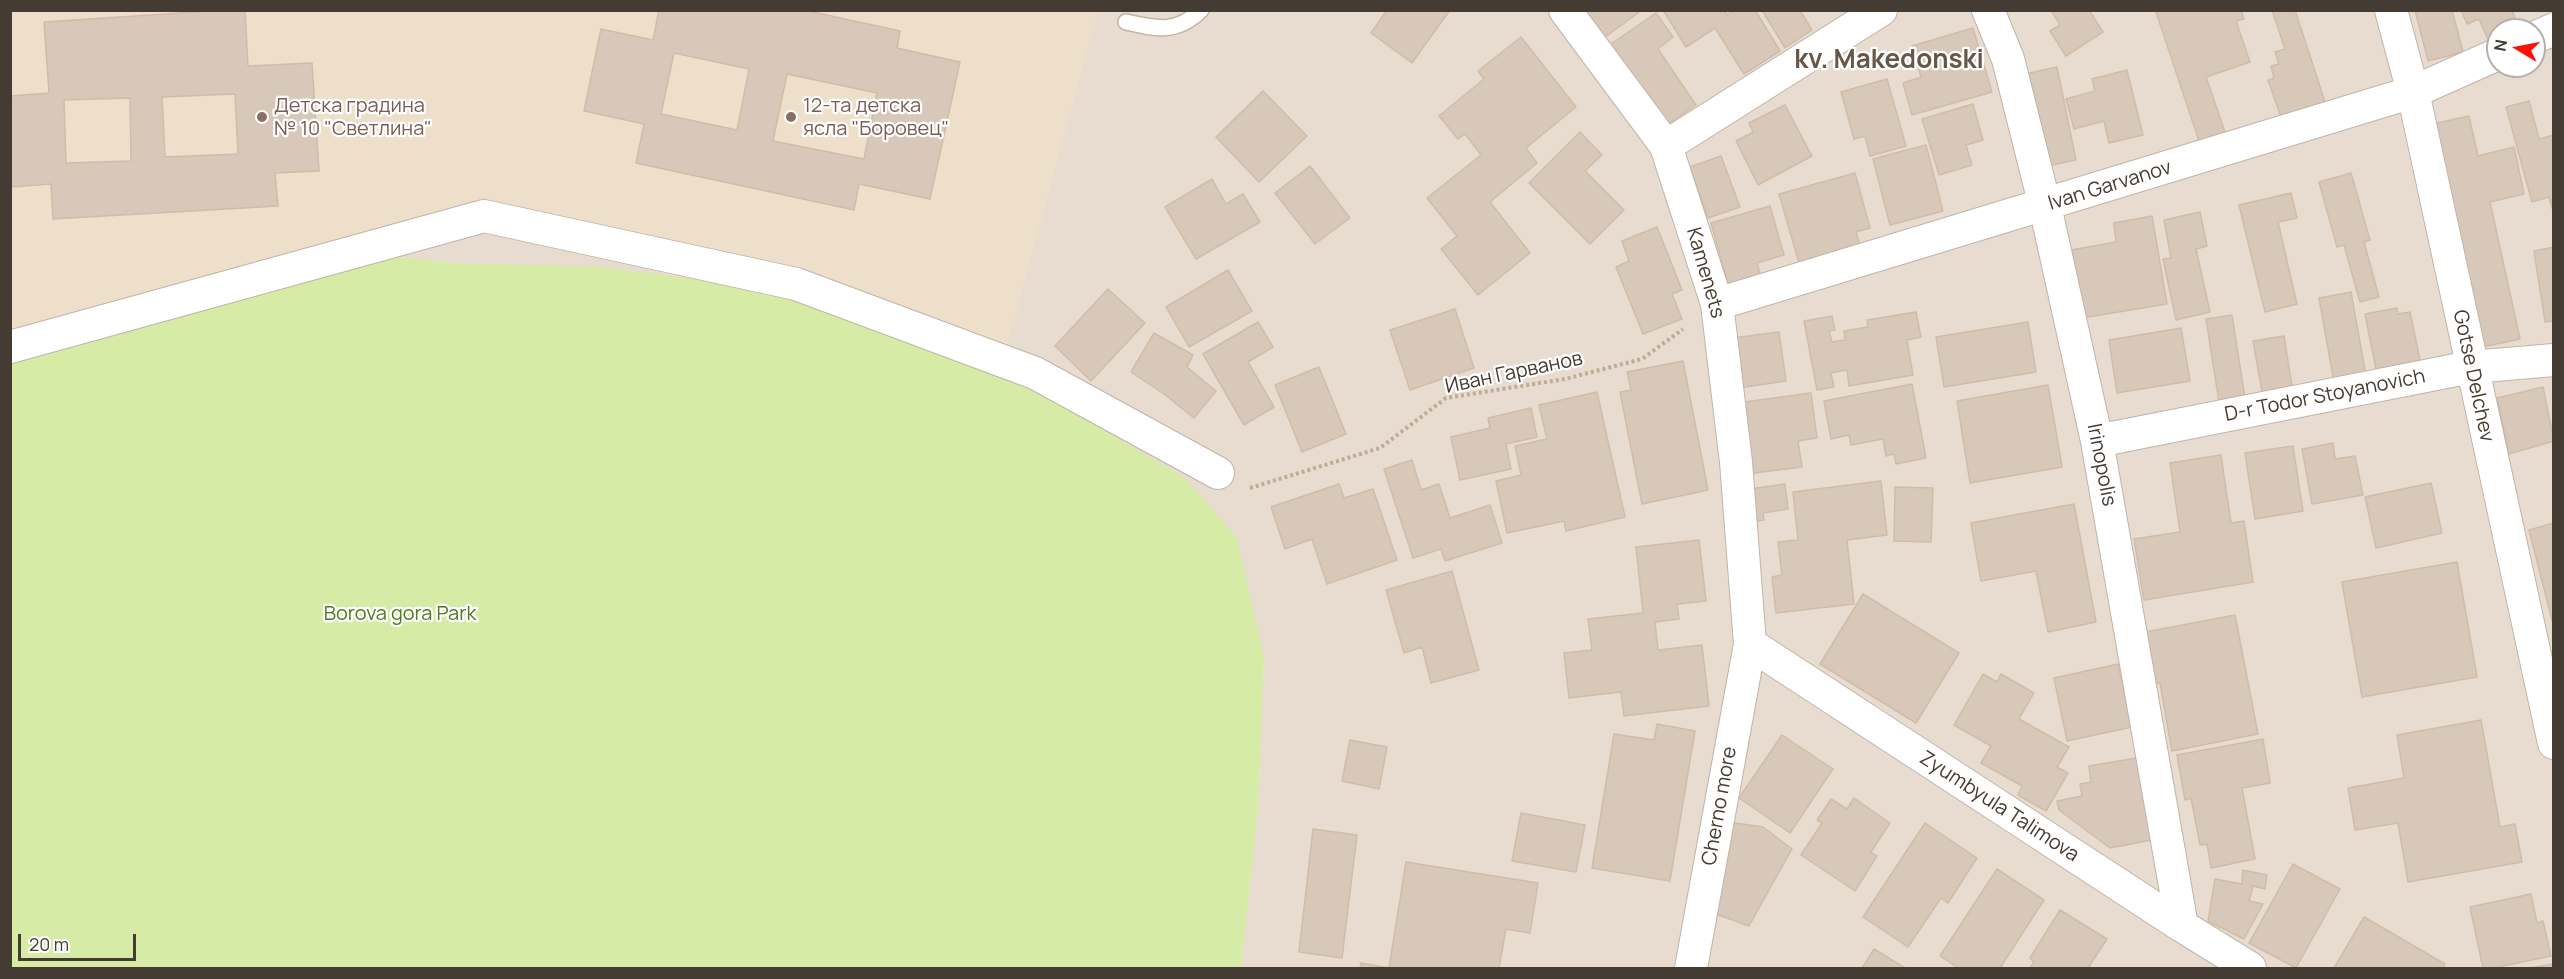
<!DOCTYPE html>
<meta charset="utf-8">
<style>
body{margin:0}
#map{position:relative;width:2564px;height:979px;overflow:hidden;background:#f3ebe2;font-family:Manrope,sans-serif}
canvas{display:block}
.frame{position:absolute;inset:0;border:12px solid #443b32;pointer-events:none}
.north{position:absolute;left:2486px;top:18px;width:60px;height:60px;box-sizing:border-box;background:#fff;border:2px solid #b4b1ad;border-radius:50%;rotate:280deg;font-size:16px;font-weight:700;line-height:24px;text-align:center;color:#443b32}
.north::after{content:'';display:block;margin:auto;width:21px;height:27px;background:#ff0f0c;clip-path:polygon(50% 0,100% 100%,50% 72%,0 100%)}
.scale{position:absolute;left:18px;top:934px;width:118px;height:27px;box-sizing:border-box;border:3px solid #443b32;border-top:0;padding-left:8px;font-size:18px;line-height:21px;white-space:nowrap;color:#443b32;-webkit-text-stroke:4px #fff;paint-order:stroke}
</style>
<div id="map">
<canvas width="2564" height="979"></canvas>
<div class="frame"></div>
<div class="north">N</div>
<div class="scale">20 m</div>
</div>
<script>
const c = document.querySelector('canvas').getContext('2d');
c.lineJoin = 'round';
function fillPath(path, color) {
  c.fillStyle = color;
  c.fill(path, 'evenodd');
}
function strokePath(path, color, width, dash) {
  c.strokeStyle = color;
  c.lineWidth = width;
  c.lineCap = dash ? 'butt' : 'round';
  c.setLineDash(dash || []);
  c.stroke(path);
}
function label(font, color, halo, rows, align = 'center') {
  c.font = font + ' Manrope,sans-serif';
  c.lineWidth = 4.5;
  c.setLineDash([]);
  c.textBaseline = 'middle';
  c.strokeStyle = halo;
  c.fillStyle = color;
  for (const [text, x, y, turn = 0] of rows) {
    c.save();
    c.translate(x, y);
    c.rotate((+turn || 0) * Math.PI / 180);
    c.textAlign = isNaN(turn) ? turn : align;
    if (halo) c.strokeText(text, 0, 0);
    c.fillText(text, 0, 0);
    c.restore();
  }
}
const residential = new Path2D(`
 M11,11H2553V968H1241L1258,810L1264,658L455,263L367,254ZM2498,30H2534V66H2498Z`);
const education = new Path2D(`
 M10,11H1098L998,379L502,224L10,349Z`);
const green = new Path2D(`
 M367,254L455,263L601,267L780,290L1024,384L1184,477L1237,538L1264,658L1258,810L1241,968H11V358Z`);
const building = new Path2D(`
 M225,10H245L248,66L312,63L319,171L275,173L278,206L53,219L51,184L10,187V96L49,93L44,22ZM235,94L238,154L165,157L162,97ZM130,98L131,161L66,163L64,100Z
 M659,10H804L900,31L897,48L960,62L930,199L859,184L854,210L636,163L644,124L584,111L601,29L653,40ZM674,53L749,69L737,130L661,114ZM787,74L877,93L864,159L773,141Z
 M1387,10H1450L1412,63L1371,33Z
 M1587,10H1642L1600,41L1581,15Z
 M1663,10H1724L1727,15L1734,10H1755L1780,51L1744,74L1715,28L1686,47Z
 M1762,10H1803L1801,12L1812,30L1785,48Z
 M2051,10H2089L2103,32L2066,56L2050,31L2060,25Z
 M2161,10H2241L2244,19L2236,21L2250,62L2206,77L2228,141L2202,150L2156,12Z
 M2272,10H2295L2326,105L2282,120L2268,80L2274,78L2271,66L2279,64L2275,52L2285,49Z
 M2415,10H2452L2463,52L2428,61Z
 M2461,10H2512L2519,29L2498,30V38L2489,42L2479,19L2467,24Z
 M1656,13L1673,37L1658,49L1696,105L1661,129L1605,48Z
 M1973,28L1992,92L1912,115L1903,83L1921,77L1912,46Z
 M1521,37L1576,107L1526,148L1537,163L1490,202L1530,253L1478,295L1441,249L1457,236L1427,198L1481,155L1465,134L1458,139L1439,116L1484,79L1478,71Z
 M2057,67L2076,160L2039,168L2020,75Z
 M2127,70L2143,135L2109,143L2104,121L2074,129L2066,99L2095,91L2092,79Z
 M1887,79L1906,146L1870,156L1865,136L1854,139L1841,92Z
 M1263,91L1307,136L1259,182L1216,137Z
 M2529,101L2539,139L2554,135L2553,211L2549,197L2532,202L2506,107Z
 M1973,104L1983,140L1966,145L1972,165L1939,175L1922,119Z
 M1785,105L1812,156L1758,185L1736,141L1753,132L1749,123Z
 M2469,116L2478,156L2514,147L2524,194L2490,202L2520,339L2483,347L2424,126Z
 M1580,132L1602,155L1585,171L1624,210L1590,244L1529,183Z
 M1926,145L1943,211L1890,225L1873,159Z
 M1721,156L1740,207L1708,218L1690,167Z
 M1310,166L1350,218L1315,244L1275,193Z
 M1855,173L1870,228L1856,232L1861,249L1800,266L1779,194Z
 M2351,173L2370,240L2364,242L2379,297L2360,302L2344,245L2337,247L2319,182Z
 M1212,179L1226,204L1243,194L1260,222L1196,259L1165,207Z
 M2291,193L2297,218L2278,222L2297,304L2265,312L2239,205Z
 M1770,206L1784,255L1757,263L1762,281L1730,291L1711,223Z
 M2200,212L2207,246L2196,249L2210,312L2176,320L2163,259L2171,258L2164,220Z
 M2152,216L2167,304L2082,318L2071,250L2116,242L2114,223Z
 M1657,227L1682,290L1672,294L1682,319L1643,334L1616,267L1629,261L1622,241Z
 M2554,247V321L2545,322L2534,251Z
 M1228,270L1252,311L1189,347L1166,307Z
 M1108,289L1145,323L1091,381L1055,346Z
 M2351,292L2366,376L2334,382L2319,298Z
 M2397,308L2398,314L2410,312L2422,370L2378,379L2365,314Z
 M1455,309L1474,368L1410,390L1390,330Z
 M1916,312L1921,337L1907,340L1913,375L1849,386L1847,370L1831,373L1834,387L1817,390L1804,321L1832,316L1835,330L1829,331L1832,342L1845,340L1844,331L1868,327L1867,320Z
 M2232,315L2245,398L2219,402L2206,319Z
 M1258,322L1273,347L1248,362L1274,407L1244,425L1203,354Z
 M2028,322L2036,372L1944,387L1936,337Z
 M2181,328L2190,381L2117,393L2109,340Z
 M1779,332L1786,381L1739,388L1733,338Z
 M1154,333L1193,355L1187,367L1216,391L1194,418L1164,394L1131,372Z
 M2284,336L2293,392L2263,397L2253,341Z
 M1683,361L1708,490L1642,504L1620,392L1631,390L1627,372Z
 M1319,367L1346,434L1302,452L1275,385Z
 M1912,384L1926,458L1896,464L1894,454L1886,456L1883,439L1851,445L1849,435L1831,439L1824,401Z
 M2048,385L2062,467L1970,483L1957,401Z
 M2543,387L2554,441L2509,454L2497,398Z
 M1597,392L1625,517L1566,531L1564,521L1507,533L1496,481L1521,475L1515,446L1547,439L1539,405Z
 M1811,393L1817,438L1798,441L1802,467L1747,474L1737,403Z
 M1531,408L1537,437L1506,444L1511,469L1460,480L1451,437L1490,428L1488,418Z
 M2333,443L2335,459L2355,456L2363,495L2312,504L2302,449Z
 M2293,446L2303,511L2255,519L2245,453Z
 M2221,455L2231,523L2244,521L2253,582L2144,600L2134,539L2180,532L2170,463Z
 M1412,460L1421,490L1439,484L1450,518L1490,505L1502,543L1445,561L1441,549L1413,558L1384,469Z
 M1881,481L1887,535L1847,540L1854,604L1776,613L1772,577L1782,575L1778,542L1798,540L1793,492Z
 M2431,483L2442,533L2376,548L2365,497Z
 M1339,484L1344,498L1373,489L1397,560L1327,584L1312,539L1285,549L1271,507Z
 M1785,484L1788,509L1763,513L1764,520L1747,523L1743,490Z
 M1895,487L1933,488L1931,542L1894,541Z
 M2074,504L2096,622L2048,632L2036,571L1981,581L1971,523Z
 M2554,523V628L2529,530Z
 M1699,540L1706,601L1677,604L1679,619L1655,622L1658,650L1702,645L1709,706L1624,716L1621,692L1569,698L1564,653L1592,650L1588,619L1643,613L1636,547Z
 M2457,562L2477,677L2362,697L2342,582Z
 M1452,571L1479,670L1431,683L1422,647L1404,653L1386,590Z
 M1863,594L1959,653L1916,723L1820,664Z
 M2235,615L2258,734L2172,751L2160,683L2150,685L2140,633Z
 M2118,664L2132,727L2067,741L2054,678Z
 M1983,674L1997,682L2001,674L2034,693L2019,719L2069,747L2057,767L2068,773L2046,811L2018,795L2022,786L1981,763L1991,746L1954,725Z
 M2481,720L2500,827L2515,824L2522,862L2408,882L2398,823L2355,830L2348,788L2404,778L2397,735Z
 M1657,724L1695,731L1670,881L1592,868L1614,734L1654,740Z
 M1782,735L1833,769L1790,833L1739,798Z
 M2263,739L2270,783L2242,788L2255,859L2211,868L2207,844L2200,845L2191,798L2185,800L2177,755Z
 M1350,740L1387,747L1379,789L1342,781Z
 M2142,757L2157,839L2110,848L2059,810L2057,801L2082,796L2080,784L2091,782L2089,766Z
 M1854,798L1890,823L1871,852L1877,856L1855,891L1801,855L1822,823L1817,820L1831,799L1847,809Z
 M1521,813L1585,825L1576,872L1512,861Z
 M1721,821L1763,827L1792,849L1749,926L1705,910Z
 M1925,823L1977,858L1948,903L1941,898L1908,947L1863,917Z
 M1313,829L1357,835L1342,958L1299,952Z
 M1406,862L1538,883L1530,933L1506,929L1499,968H1360L1361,963L1389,968Z
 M2293,864L2340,889L2296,968L2249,943Z
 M1997,869L2044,900L2000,968H1958L1940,956Z
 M2243,870L2267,875L2265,889L2253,886L2249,901L2263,904L2244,939L2208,921L2215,879L2242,884Z
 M2531,894L2537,923L2543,921L2551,956L2494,968H2483L2470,907Z
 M2060,910L2107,939L2088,968H2030L2034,962L2030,958Z
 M2364,917L2445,964L2443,968H2334Z
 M1874,949L1905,968H1862Z
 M2554,964V968H2528Z`);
const path = new Path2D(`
 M1250,488L1380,448L1446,398L1565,379L1642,359L1683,329`);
const lane = new Path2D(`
 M1126,22C1156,29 1177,34 1201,10`);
const street = new Path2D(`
 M1565,10L1666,146L1717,304L1736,462L1750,644L1691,968
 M1988,10L2008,59L2045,206L2097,441L2182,926
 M2391,10L2413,92L2554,743
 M2534,38L2554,29
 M1666,146L1881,10
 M1717,304L2413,92L2498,54
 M10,347L484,216L796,284L1035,373L1218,473
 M2097,441L2471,367L2554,360
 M1750,644L2182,926L2250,968`);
const markers = [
 [262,117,6,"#8d6e63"],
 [791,117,6,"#8d6e63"]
];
const educationNames = [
 ["Детска градина",274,106],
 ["№ 10 \"Светлина\"",274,129],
 ["12-та детска",803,106],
 ["ясла \"Боровец\"",803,129]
];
const streetNames = [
 ["Ivan Garvanov",2110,186,-17],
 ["Kamenets",1705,273,74],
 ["Иван Гарванов",1514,373,-12],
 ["Gotse Delchev",2473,376,78],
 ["D-r Todor Stoyanovich",2325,396,-11],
 ["Irinopolis",2101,465,79],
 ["Cherno more",1720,806,-80],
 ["Zyumbyula Talimova",1999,807,33]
];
const parkNames = [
 ["Borova gora Park",400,614]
];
const districtNames = [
 ["kv. Makedonski",1889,61]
];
fillPath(residential, '#e7dccf');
fillPath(education, '#eddfca');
fillPath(green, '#d6eba6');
fillPath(building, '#d8c8b9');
strokePath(building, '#d0bca9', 1.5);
strokePath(lane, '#c1b4a7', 18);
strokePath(street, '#c1b4a7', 34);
strokePath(path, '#c2ab94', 4, [3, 3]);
strokePath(lane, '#fff', 15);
strokePath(street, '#fff', 32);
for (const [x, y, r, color] of markers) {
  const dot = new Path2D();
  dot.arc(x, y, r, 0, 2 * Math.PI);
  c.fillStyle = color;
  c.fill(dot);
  strokePath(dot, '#fff', 2);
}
label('20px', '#785e54', '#fff', educationNames, 'left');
label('20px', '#443b32', '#fff', streetNames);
label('20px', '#4f7a21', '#fff', parkNames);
label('bold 26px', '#685748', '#fff', districtNames);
</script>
